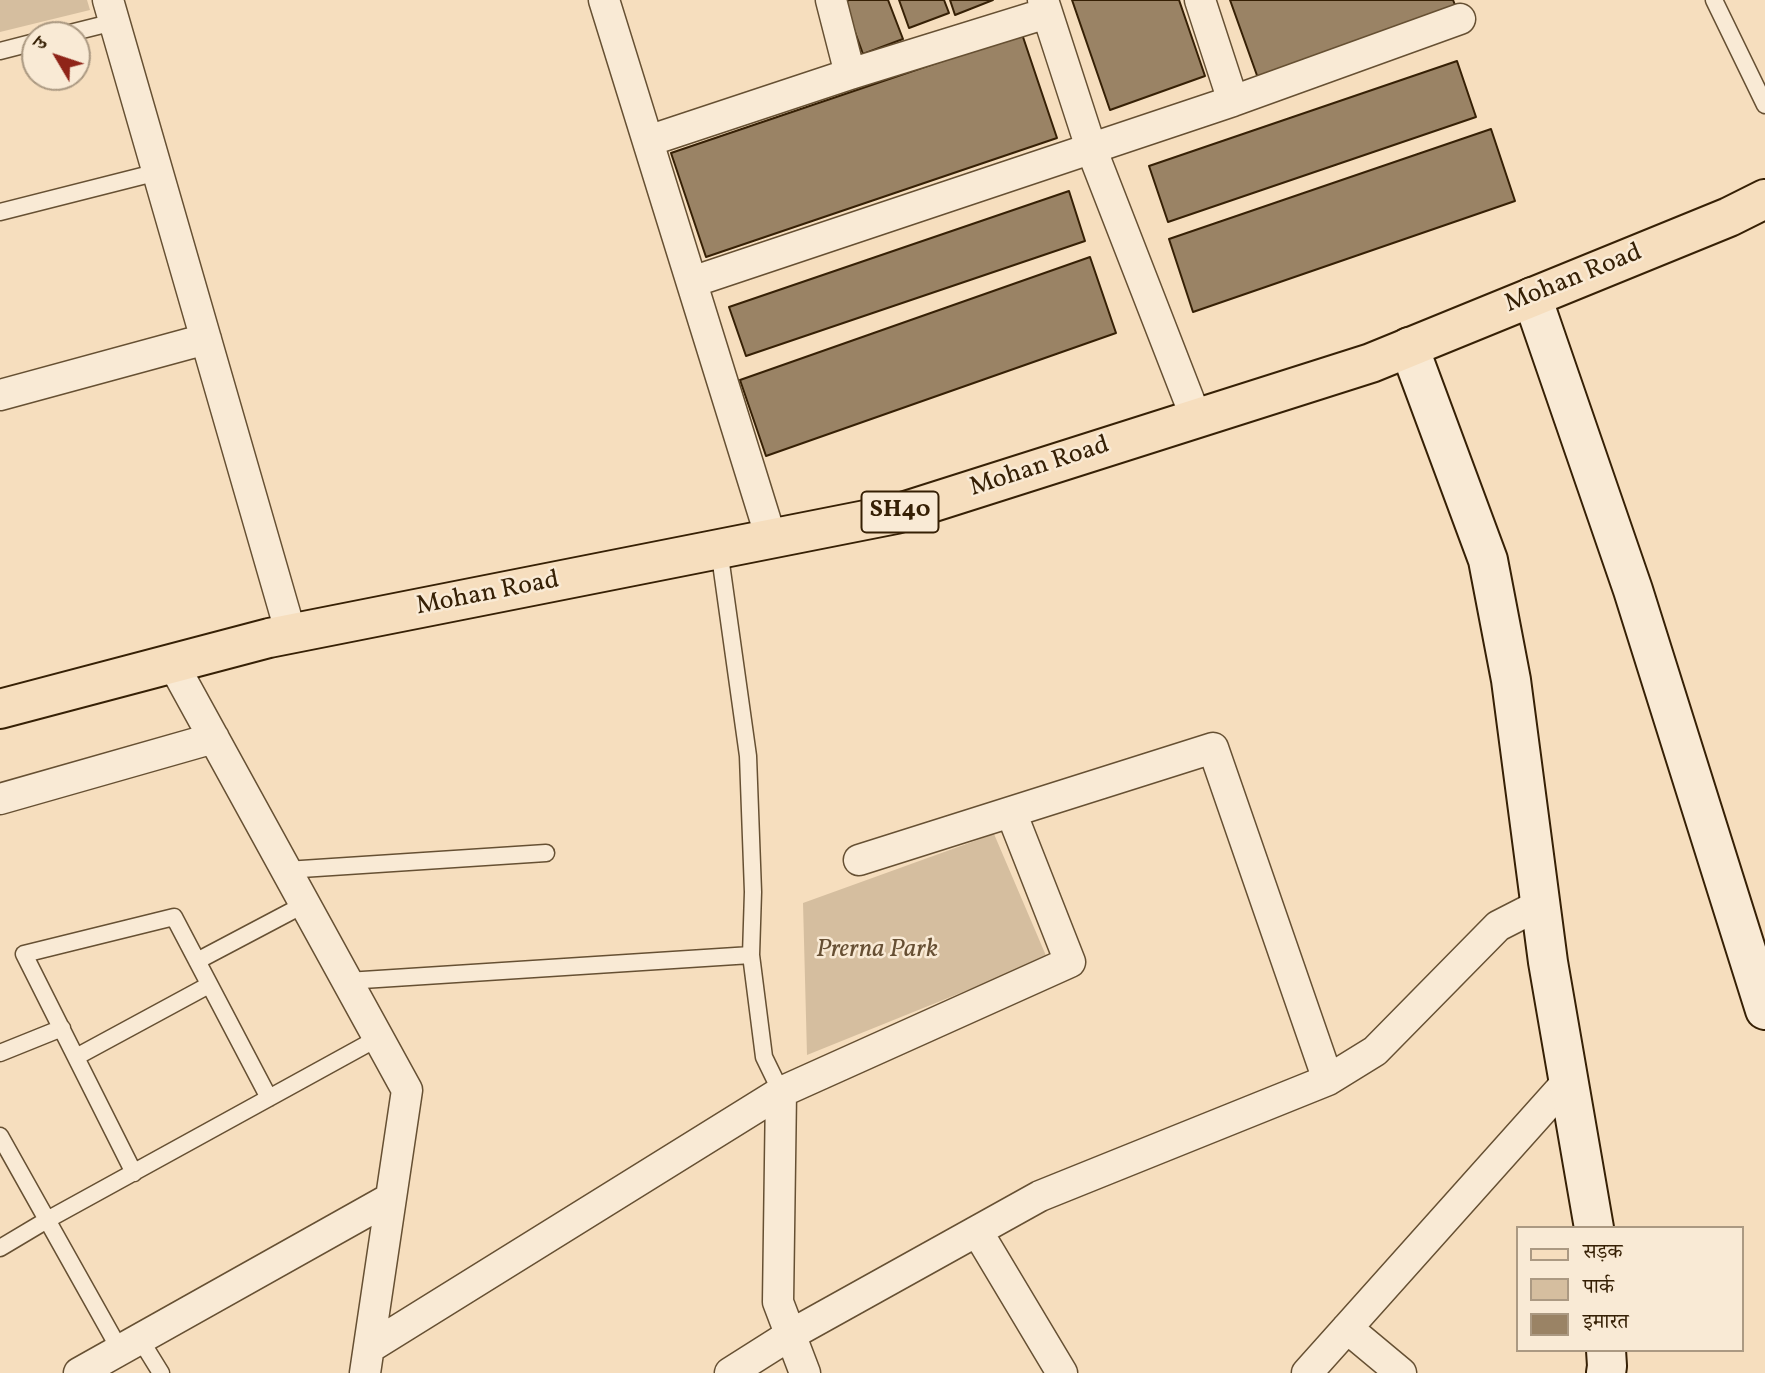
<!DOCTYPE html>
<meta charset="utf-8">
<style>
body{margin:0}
#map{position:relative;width:1765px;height:1373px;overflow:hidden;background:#f6debe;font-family:Vollkorn,"Noto Serif Devanagari",serif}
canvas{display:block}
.legend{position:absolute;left:1516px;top:1226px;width:228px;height:126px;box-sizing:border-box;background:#f9ead5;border:2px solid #ab9982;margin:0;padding:9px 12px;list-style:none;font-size:21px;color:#362005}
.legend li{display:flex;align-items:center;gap:14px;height:35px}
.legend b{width:35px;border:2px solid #ab9982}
.north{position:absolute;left:21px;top:21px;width:70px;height:70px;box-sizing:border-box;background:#f9ead5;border:2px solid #ab9982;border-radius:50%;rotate:309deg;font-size:19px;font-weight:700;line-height:28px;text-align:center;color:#362005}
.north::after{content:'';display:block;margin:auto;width:24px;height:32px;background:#8f2418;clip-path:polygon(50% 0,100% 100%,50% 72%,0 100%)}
</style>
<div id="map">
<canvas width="1765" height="1373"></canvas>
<ul class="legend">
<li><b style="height:9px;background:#f6debe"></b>सड़क</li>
<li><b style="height:19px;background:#d5be9f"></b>पार्क</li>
<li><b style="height:19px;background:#9a8365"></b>इमारत</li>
</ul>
<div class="north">उ</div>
</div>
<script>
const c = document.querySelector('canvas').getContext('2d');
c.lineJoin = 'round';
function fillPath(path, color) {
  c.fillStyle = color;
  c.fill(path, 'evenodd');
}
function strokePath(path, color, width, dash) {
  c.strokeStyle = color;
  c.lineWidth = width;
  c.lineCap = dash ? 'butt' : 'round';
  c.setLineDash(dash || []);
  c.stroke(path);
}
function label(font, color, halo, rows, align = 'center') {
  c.font = font + ' Vollkorn,serif';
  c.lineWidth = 5;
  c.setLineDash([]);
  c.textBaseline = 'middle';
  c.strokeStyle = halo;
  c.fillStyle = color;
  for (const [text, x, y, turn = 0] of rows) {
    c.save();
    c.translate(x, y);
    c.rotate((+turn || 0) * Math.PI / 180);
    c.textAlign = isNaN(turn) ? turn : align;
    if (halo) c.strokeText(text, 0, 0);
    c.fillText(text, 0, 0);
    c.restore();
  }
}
const green = new Path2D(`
 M0,0H87L90,10L0,32Z
 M994,834L1047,958L807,1055L803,903Z`);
const building = new Path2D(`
 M849,0H888L903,39L863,54L844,2Z
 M899,0H944L949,13L909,28Z
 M950,0H993L955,15Z
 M1072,0H1179L1205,76L1110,110Z
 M1230,0H1453L1457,10L1259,81Z
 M1022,34L1057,138L706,257L671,153Z
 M1457,61L1476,117L1168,222L1149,166Z
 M1491,129L1515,201L1193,312L1169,239Z
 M1069,191L1085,241L746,356L729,307Z
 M1090,257L1116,333L766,456L740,380Z`);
const lane = new Path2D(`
 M1714,0L1765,105
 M62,35L114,22
 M0,51L35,42
 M0,212L158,172
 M719,549L748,756L753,892L751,955L764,1057L781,1092
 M286,870L546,853
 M197,961L305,904
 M347,981L751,955
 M0,1053L62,1028
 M76,1057L209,985
 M0,1136L120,1350
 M134,1173L24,954L174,917L269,1098
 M0,1248L47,1220L378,1038
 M140,1339L161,1373`);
const street = new Path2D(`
 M108,0L291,634
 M604,0L771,538
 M831,0L850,74
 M1043,0L1091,148L1196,418
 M1200,0L1233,101
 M648,141L850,74L1047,13
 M692,282L1233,101L1460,19
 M0,395L206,339
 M173,664L407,1090L365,1373
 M0,799L214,738
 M859,860L1213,748L1328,1080
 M781,1092L778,1302L805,1373
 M977,1231L1062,1373
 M1347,1328L1401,1373
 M369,1348L781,1092L1070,962L1011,812
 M79,1373L391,1198
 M730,1373L790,1335L1040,1196L1328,1080L1375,1051L1498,926L1541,904
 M1307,1373L1569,1080`);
const secondary = new Path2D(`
 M1532,297L1633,590L1765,1010
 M1409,347L1488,560L1511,680L1548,962L1594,1228
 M1606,1373L1607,1366L1606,1350`);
const primary = new Path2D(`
 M0,709L269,638L896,514L1371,363L1729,217L1765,199`);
const shields = [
 [900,512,77]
];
const shieldNames = [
 ["SH40",900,512]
];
const streetNames = [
 ["Mohan Road",1574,280,-22],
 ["Mohan Road",1040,468,-18],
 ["Mohan Road",488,595,-11]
];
const parkNames = [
 ["Prerna Park",877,951]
];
fillPath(green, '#d5be9f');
fillPath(building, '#9a8365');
strokePath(building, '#362005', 2);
strokePath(lane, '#665033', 19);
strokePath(street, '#665033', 33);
strokePath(secondary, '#362005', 42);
strokePath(primary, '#362005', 42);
strokePath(lane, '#f9ead5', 16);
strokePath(street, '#f9ead5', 30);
strokePath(secondary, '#f9ead5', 38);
strokePath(primary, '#f6debe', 38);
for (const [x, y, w] of shields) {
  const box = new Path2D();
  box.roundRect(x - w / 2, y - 20.5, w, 41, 5);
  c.fillStyle = '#f9ead5';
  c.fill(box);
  strokePath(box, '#362005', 2);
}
label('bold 24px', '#362005', null, shieldNames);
label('26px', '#362005', '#f9ead5', streetNames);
label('italic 26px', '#664f33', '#f9ead5', parkNames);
</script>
